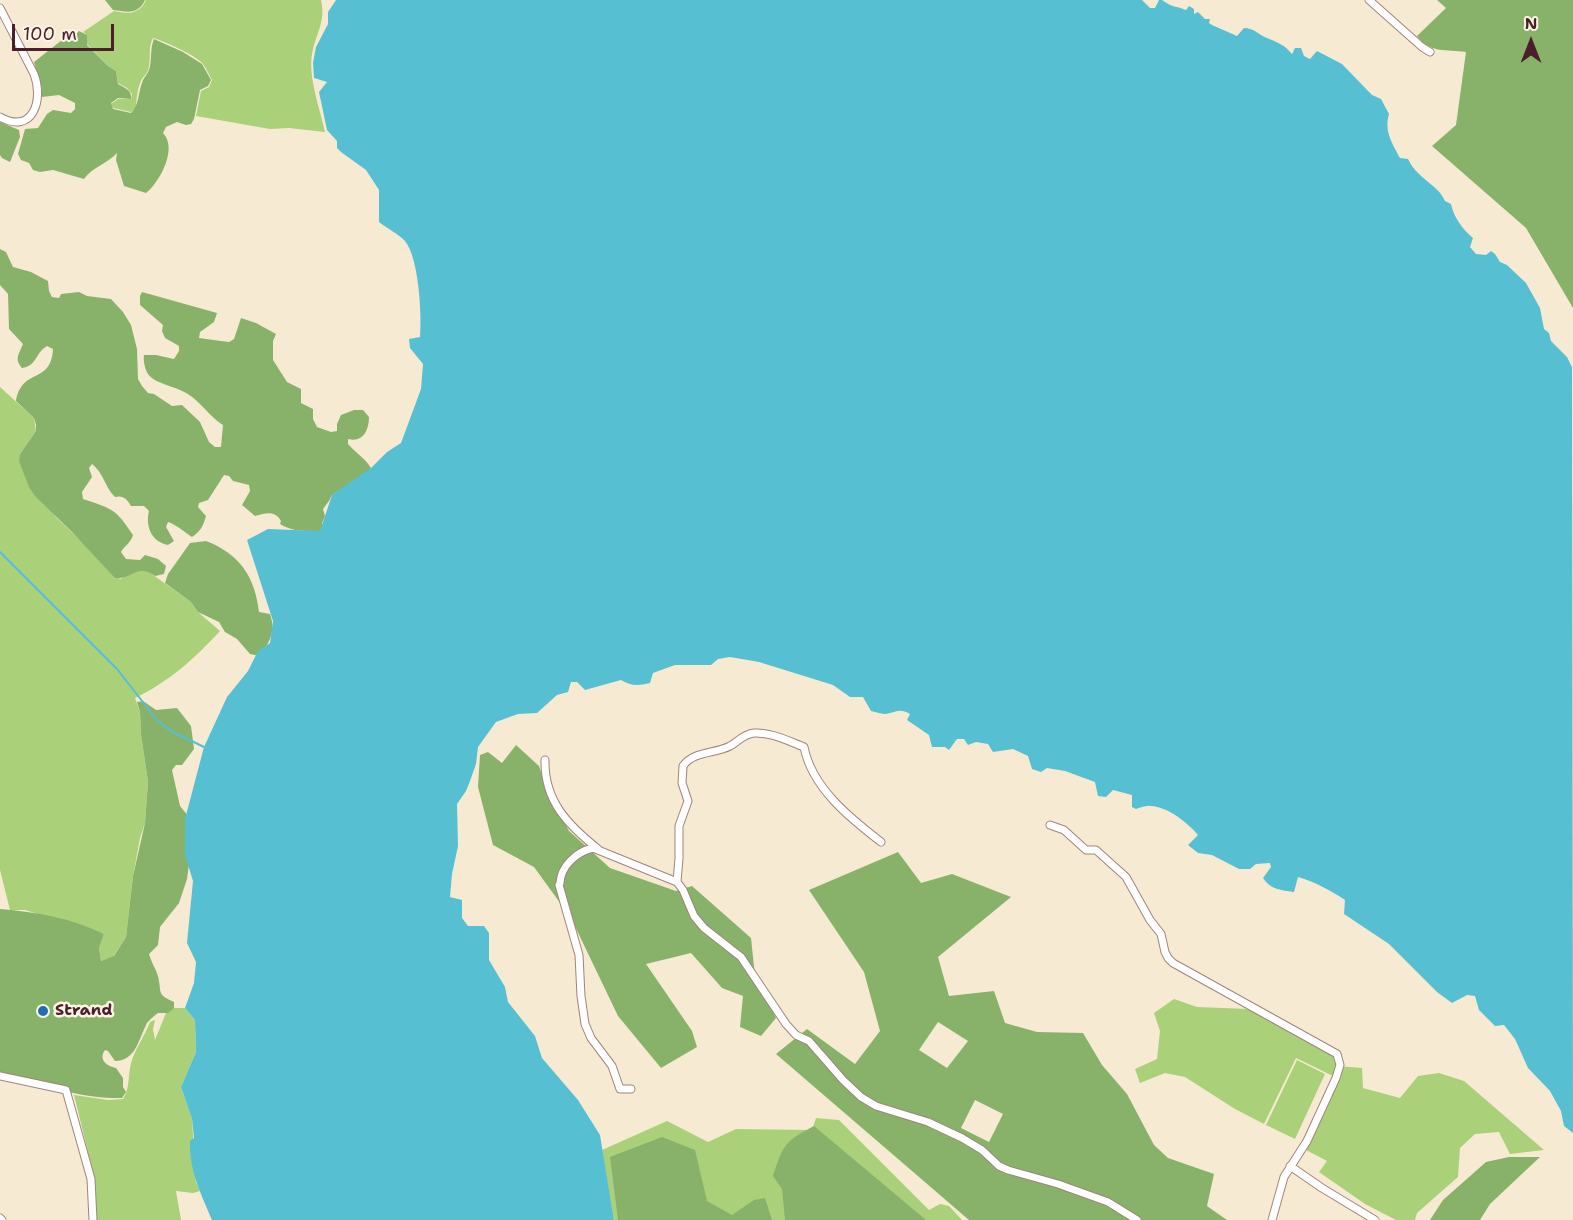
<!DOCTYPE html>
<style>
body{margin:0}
#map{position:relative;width:1573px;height:1220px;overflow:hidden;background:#f7ead3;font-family:"Shantell Sans",sans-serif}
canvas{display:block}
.north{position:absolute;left:1501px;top:12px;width:60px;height:60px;-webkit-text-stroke:4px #fcf5e5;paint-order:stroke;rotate:0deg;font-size:16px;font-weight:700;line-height:24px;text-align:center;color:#4a1f2b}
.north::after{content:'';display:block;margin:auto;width:21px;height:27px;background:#4a1f2b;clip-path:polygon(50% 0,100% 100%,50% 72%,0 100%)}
.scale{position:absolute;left:12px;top:24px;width:102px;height:27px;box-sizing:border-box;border:3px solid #4a1f2b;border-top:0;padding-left:8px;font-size:18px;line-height:21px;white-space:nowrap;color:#4a1f2b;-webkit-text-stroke:4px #fcf5e5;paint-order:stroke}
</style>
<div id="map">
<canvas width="1573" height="1220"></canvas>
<div class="north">N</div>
<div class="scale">100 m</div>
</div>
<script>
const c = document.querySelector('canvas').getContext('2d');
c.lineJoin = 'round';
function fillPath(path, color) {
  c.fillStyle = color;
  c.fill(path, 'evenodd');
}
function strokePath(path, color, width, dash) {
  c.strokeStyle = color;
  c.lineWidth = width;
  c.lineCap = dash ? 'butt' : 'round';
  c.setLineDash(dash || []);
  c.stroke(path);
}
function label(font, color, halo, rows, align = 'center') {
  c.font = font + ' "Shantell Sans",sans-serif';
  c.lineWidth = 5;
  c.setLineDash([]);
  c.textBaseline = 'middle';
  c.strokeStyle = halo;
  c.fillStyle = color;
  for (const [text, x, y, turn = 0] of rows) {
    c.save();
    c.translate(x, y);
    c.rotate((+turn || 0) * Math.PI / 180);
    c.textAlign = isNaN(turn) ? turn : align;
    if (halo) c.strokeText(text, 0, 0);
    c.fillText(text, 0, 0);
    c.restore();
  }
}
const green = new Path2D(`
 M146,0H321C326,22 316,33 312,54C308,77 320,109 325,132L289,128L270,129L196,116L201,91L209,87L212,80C209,75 206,67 202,63C193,54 166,42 153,38C148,48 151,55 149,66C148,73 146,74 142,79C138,85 136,100 136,108L131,112L113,108L111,104L118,99H131L132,94L127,88L118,83L116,71L108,66L87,44V35L83,32L114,11C128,14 139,15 146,0Z
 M0,387L34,418L36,431L20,454L56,517L120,579L139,570H146L191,602L198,612L220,631C194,659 170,681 135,698L140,712L141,734L148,782L145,823L140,838L133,876L126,937L113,957L101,961L99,948L104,934L25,910H10L0,870Z
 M1174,999L1197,1007L1249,1009L1333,1056L1337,1066L1362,1068L1363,1088L1400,1098L1418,1076L1439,1073L1464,1081L1544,1150L1510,1154L1499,1132L1475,1134L1460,1148L1458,1177L1417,1213L1415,1220H1396L1365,1204L1319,1172L1327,1161L1306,1150L1339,1079L1296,1058L1264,1124L1235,1109L1185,1077L1165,1073L1140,1083L1135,1069L1157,1059L1160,1031L1154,1013Z
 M168,1008H185L195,1020L196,1052L181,1087L192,1119L196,1182L200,1191L193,1193L176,1191L181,1220H96L93,1172L74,1095L108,1100L123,1099C131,1087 127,1072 133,1057C138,1045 145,1035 150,1022L155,1020L153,1029L155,1040Z
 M1297,1060L1325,1074L1295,1139L1266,1125Z
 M816,1118L839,1120L929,1210L940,1204L949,1206L962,1220H614L602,1150L667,1121L708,1142L736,1129L812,1130Z`);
const forest = new Path2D(`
 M105,0H145C138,15 127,12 113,10Z
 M1437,0H1573V308L1526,228L1432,146L1456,125L1466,52C1446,49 1431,54 1417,36L1446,8Z
 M79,31L87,35V45L108,66L116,71L118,84C125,88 132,90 131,99L118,98L111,103L113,109L131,113C139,106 138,93 142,83C144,76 149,74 150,66C152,56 150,49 154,39L183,52L202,64L211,80L208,86L200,90L194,119L191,124L186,125L177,122L166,127L163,133C178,148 160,182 146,193L124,186L116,160L117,153C107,164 92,167 84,179L53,170L40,172L33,170L29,163L21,160L18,154L25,129L38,128L47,114L53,110L71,113L75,109V103L59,95L42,97V89L34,62L62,40L72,38Z
 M0,122L19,130L20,137L10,162L2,158L0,155Z
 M0,249L6,252L13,267L31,272L48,281L49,291L52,297L59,298L61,294L79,292L87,296L111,299L123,312L131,325L137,349L138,379L142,386L148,393L154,394L172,406L182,405L200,422L209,442L215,447H221L223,425C207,415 200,399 182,391C173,386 154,383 148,374C145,369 143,361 144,355H156L174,359L179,351V346L165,338L162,331L163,325L140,305V296L142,292L217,313L214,322L200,332L199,338L221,341L229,342L234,339L241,318L256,323L276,334L273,341V360L287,382L301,389V403L313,409V419L317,427L331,432L337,431V424L341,415L354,410H363L369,417C369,430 363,443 348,439V444C356,453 365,458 371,468L367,473L332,495L329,501L323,509L325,516L322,523L324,528L320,531C305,531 293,532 280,524L281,521C275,510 266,513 255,516L242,505L250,491L249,485L233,481L229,476L224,475L208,500L199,503L198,507L206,516C203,526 201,531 192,537C184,532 177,525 168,522L166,527L174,541L168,545C152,542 145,527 149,511L144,506H131C127,499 123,495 115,497C105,488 104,473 92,464L89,468L92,477L82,492L83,499C113,509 116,509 133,535C131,543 125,545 121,552L126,559L140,560L145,555L158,559L166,566L164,574L155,576C136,563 133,580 115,578L72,532L35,496L29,487L19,461L20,454L36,431V425L34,418L16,401C22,367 51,385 53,349L47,346C35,353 37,366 22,368C14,359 19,354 23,344L9,329L8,294L0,285Z
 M206,541C240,554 255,577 259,612L270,614C276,631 270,643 259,656L250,654L237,639L225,632L219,622L198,612L191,602L165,583L168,574L190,543Z
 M143,701L156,710L177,708L191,726L194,749L182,765H176L172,770L180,806L189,817L190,857L187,879L179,903L160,927L158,945L149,954C151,962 156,969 158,976C162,993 156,994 174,1002V1008L168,1013H158C154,1016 150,1019 147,1023C139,1038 136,1061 115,1061L108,1051L105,1050C98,1060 107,1066 116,1068L123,1078V1087L126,1092L122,1098C81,1099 39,1084 0,1075V909C37,912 71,918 104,934L99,948L101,961L114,956L126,937L133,876L145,823L148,782L141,734L140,712L137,702Z
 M516,745L539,766L546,787L569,831L610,868L676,891L692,886L751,938L755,976L776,1018L761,1036L740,1027L743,996L722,988L691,953L646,964L692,1031L697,1047L661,1068L618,1016L571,918L534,867L493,845L478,787L480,755L488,752L502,763Z
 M898,852L921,883L952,874L1011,897L938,957L949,996L994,991L1005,1023L1037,1032L1083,1033L1102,1065L1127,1094L1154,1145L1168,1158L1214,1174L1207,1206L1227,1220H969L776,1054L807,1029L855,1064L880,1031L864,972L809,890ZM938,1022L968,1041L947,1068L919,1050ZM975,1100L1003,1114L989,1142L961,1128Z
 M814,1126L926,1220H785L782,1189L773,1176C783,1145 785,1141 814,1126Z
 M662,1137L695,1150L707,1201L732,1215L754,1200L765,1198L772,1220H618L610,1157Z
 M1509,1157H1540L1490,1204L1480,1220H1430L1443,1200L1486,1162Z`);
const water = new Path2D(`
 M336,0H1142L1150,8H1155L1159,0H1162C1175,9 1174,5 1186,10L1189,6L1194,9V14L1198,12L1205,19H1210L1209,23L1212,25L1237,36L1244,28C1254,28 1259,35 1267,38C1277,42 1285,45 1292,54L1295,48H1301L1304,56L1310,59L1317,51L1342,64L1372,95L1381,99L1389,114C1384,131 1392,143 1400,158L1408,159C1418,180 1438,184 1445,201L1451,204C1453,216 1463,230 1473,238L1470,247L1476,254L1486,255L1491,251L1495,254L1500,262L1507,265L1526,283L1540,308L1544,329L1549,333L1551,341L1567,357L1572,367L1573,1133L1564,1126L1561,1111L1550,1091L1528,1068L1515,1039L1504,1025L1495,1026L1479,1010L1475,996L1467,995L1452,1003L1437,992L1389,944L1344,914L1345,900C1330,890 1315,882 1298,877L1294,892C1281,890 1271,890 1263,878L1271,867L1270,863L1256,864L1250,869H1239L1212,855L1198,853L1188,845L1198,835C1187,822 1168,807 1151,806C1146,805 1140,808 1136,809L1132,807V795L1113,790L1106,797L1098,796L1095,782L1065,771L1047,768L1041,772L1032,769L1028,756L1013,749L993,752L988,744L976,742L968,745L964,739H957L949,750L945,747H932L929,735L907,720L910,714C900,708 896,712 886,714C882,714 876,712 871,711L863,697H850L833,685L759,662L730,657L718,659L711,665H675L653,673L650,683C638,686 631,686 621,680L585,690L577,682H571L568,692L557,695L537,713L518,714L496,722L478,747L476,764L470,781L466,791L457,804L458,846L452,874L450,897L462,900V918L468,926H484L489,933V960L505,987L508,1002L535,1036L542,1058L578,1100L600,1135L614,1220H212C201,1194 189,1170 190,1141L194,1138L192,1119L181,1087L196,1052L195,1020L185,1008L194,983L196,962L187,943L193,881L185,855V819L204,747L227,697L248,671L258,651L270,643L273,621L247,540L268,529L320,531L332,495L371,468L387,452L401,443L421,389L423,364L410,348L409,339L420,337C422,316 419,258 405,241C399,234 386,228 379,222V190L366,170L341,152L337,148V141L327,130L319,92L327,82L314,78L313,63L316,47L328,24V12Z`);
const stream = new Path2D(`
 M0,552L117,669L157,720L169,730L204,747`);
const minor = new Path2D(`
 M1369,0L1422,47L1430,52
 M0,8L34,74C44,100 33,135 0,117
 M545,760C544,801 568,825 598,849
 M1050,825L1064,830L1086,850H1096L1126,877L1150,920L1161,934L1165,952L1168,958L1173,963L1337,1054L1340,1065L1336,1078L1307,1141L1284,1177L1272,1220
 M677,882L679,858V826L688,801L682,783L683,766C693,751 715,754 730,746C738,742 743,734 754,733C771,732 788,741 804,747C812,788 850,818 881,842
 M560,883C561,866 576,852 593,848L677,882L683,890L694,916L704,928L741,957L786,1024L796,1035L809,1041L843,1080L861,1097L876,1106L928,1122L962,1138L982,1150L999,1166L1008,1170L1058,1184L1108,1202L1137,1220
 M559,885L579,955L581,996L585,1024L591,1038L612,1066L620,1089H631
 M0,1076L66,1090L91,1179L93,1220
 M1290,1166L1322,1188L1375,1220
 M0,1218L2,1220`);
const markers = [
 [43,1011,6,"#1f6fb2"]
];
const poiNames = [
 ["Strand",55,1011]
];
fillPath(green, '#abd07a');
fillPath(forest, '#88b26a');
fillPath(water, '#56c0d2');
strokePath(stream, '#56c0d2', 2);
strokePath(minor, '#a0847f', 9);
strokePath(minor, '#fff', 7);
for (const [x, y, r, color] of markers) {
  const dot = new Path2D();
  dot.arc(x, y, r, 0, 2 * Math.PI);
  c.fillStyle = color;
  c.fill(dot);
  strokePath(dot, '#fcf5e5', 2);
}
label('bold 16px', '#4a1f2b', '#fcf5e5', poiNames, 'left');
</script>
